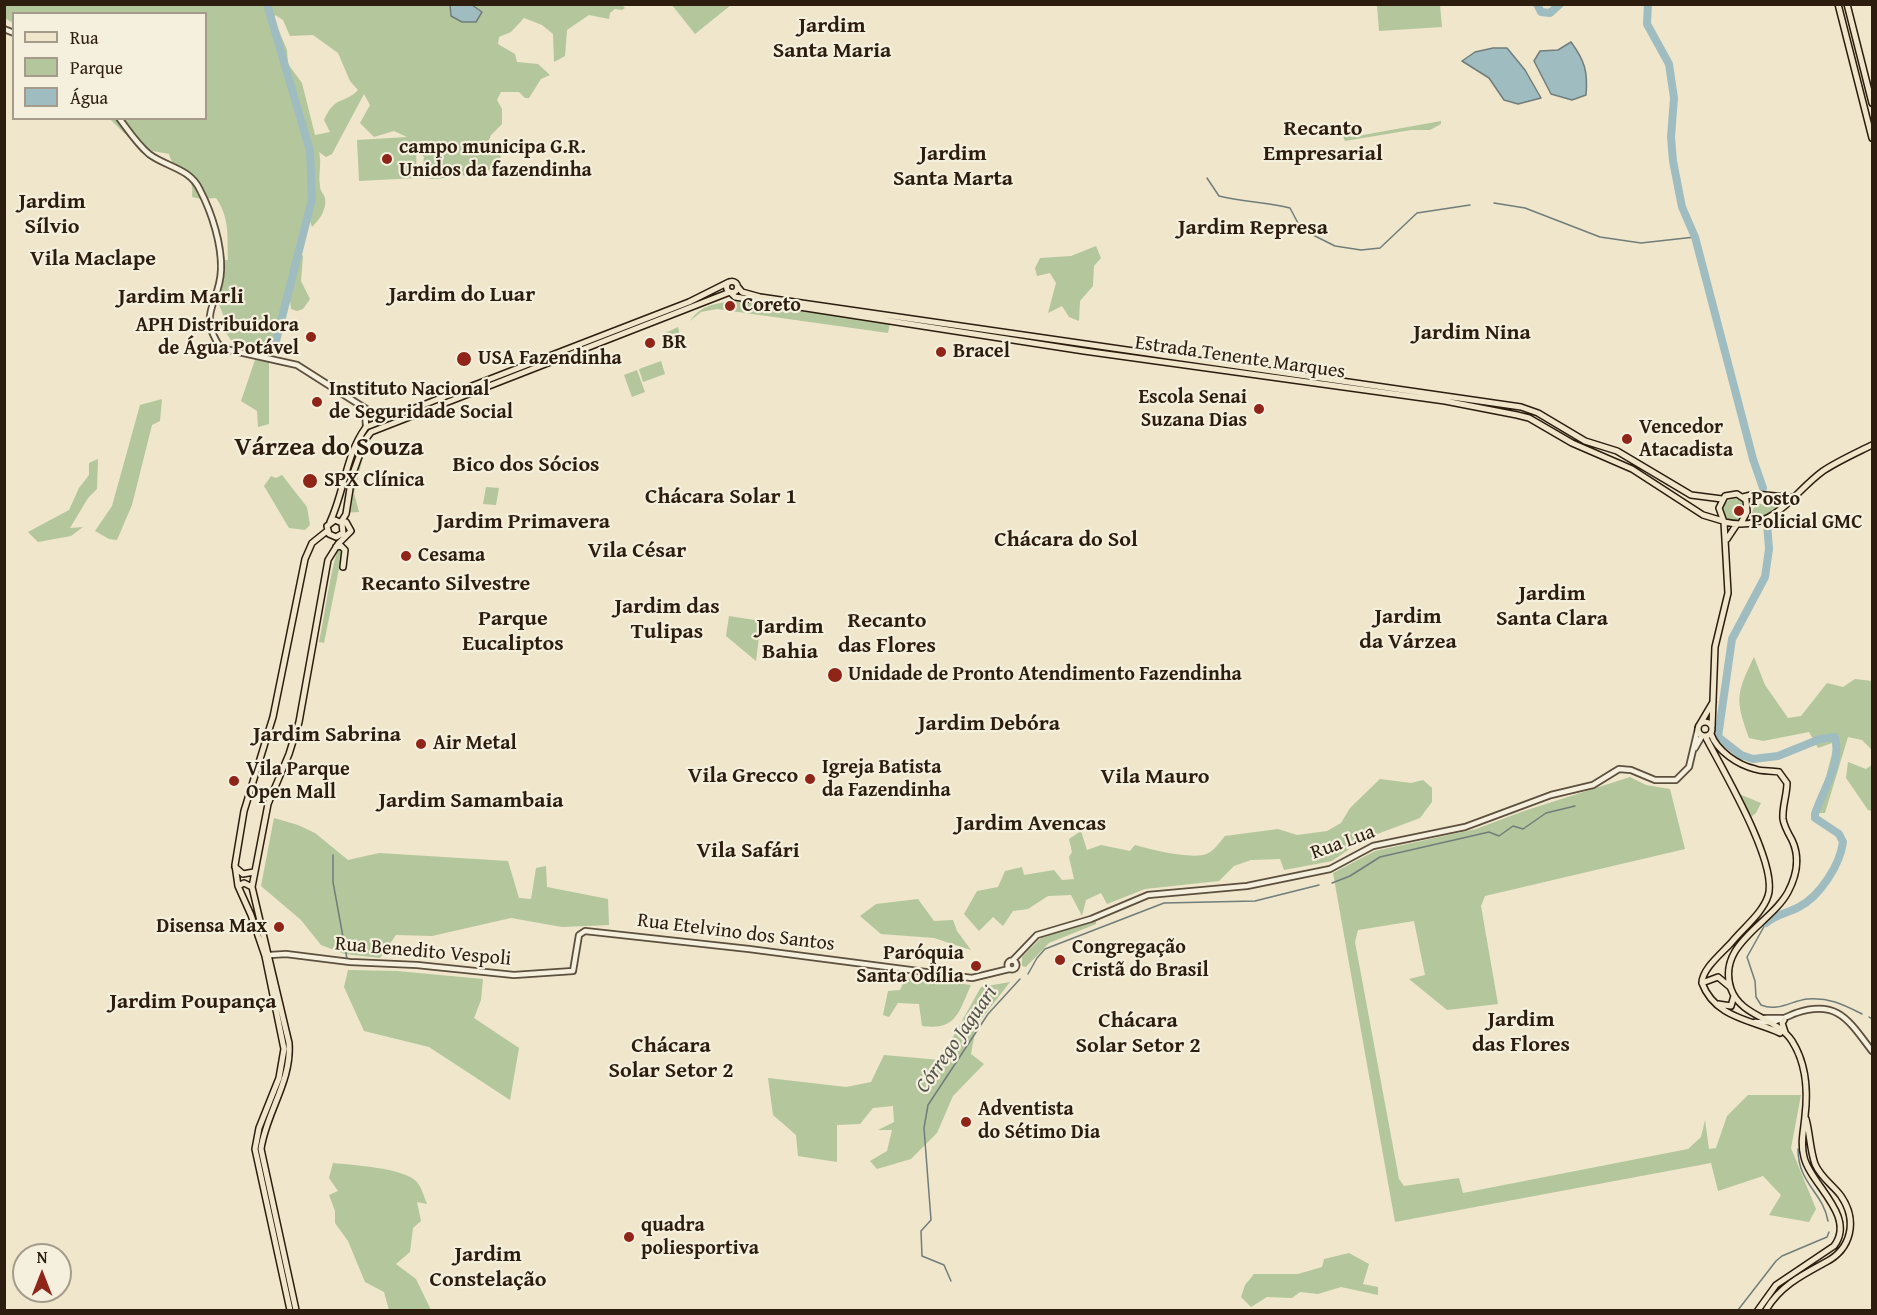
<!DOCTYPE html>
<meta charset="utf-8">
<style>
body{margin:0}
#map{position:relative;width:1877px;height:1315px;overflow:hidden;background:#efe6cb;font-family:"Gentium Book Plus",serif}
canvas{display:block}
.frame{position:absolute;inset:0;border:6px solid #2c1d0f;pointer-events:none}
.legend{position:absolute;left:12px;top:12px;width:195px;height:108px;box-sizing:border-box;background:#f5efdd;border:2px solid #a59b8b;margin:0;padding:8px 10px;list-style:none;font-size:18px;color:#2c1d0f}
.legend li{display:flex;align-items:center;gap:12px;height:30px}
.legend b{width:30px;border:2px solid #a59b8b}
.north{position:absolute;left:12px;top:1243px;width:60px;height:60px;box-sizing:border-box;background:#f5efdd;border:2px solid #a59b8b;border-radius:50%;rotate:0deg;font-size:16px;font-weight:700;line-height:24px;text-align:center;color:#2c1d0f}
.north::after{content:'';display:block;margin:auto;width:21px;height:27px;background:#8f2418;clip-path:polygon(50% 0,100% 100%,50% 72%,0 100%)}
</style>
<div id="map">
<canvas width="1877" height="1315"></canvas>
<div class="frame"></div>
<ul class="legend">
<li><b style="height:8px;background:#efe6cb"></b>Rua</li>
<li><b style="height:16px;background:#b3c69c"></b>Parque</li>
<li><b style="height:16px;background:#9fbdc1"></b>Água</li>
</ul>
<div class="north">N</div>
</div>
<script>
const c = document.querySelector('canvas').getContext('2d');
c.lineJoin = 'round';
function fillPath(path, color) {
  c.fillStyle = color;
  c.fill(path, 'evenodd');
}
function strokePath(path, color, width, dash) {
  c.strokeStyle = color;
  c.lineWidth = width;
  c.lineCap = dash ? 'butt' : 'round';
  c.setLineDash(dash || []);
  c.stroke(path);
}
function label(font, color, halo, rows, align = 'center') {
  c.font = font + ' "Gentium Book Plus",serif';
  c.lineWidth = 4.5;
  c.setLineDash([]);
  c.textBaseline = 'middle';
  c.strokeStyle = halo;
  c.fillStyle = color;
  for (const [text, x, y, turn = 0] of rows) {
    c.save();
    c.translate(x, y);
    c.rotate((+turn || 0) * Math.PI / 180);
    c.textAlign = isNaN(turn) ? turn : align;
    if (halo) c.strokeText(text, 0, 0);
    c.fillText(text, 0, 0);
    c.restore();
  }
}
const green = new Path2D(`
 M450,4L482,12L472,5L621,4L625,8L622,10L615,9L610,13L609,19L589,15L567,30L565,56L554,62L553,34L542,25L524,18L511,32L499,37L498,44L515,54L517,62L538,64L550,75L541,79L529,98H525L519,92H501L497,100L502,109V124L491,135L488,142L498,144L501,159L480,178C473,178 467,175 460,175C445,176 437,183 422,176L424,157L416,150L417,178L359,181L357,140L407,137L394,131L374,137L360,123L370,105L364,94L332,154L326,157L319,152C322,164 318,174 320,186C320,191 324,194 325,198C327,210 319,220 312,227L310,221L304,222L294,256L297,258L303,255L301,281L310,299L303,309L297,311L291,309L288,281L271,348L231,340L226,333L225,320L216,296L222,260H228C227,236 230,218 216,198L201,199L192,197C196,172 174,175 169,154L147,150L144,145L124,133L110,119L206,118V14H14L13,23L5,18L4,5ZM275,15L283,20L290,36L313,35L338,53L350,81L358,90C344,105 336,94 324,120L330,132L315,135L302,83L288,64L287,50L274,19Z
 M672,5H731L695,34Z
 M1377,5H1440L1442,27L1379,31Z
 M1441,121V124L1430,130H1411L1345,141L1342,134L1352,137Z
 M1096,246L1101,258L1094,266L1093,286L1080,301L1079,321L1069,317L1062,306L1048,313L1056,283L1050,273L1037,276L1035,268L1040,258L1071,256Z
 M733,301L890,323L888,333L717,309L701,312L690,321C701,305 714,304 733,301Z
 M678,327C681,335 677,344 669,347L661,335Z
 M255,360L269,362V424L258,427L257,411L241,401Z
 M661,361L665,374L643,382L639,369Z
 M637,370L645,392L632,397L624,375Z
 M162,399L160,421L152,425L132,505L117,540L109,539L95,531L112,506L140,405Z
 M362,445L364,453L354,493L359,512L342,513L347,478Z
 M98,459L97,489L88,498L70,528L83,527L71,536L38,542L28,532L69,510L79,488L89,475V463Z
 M282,475L307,507L310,525L305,530L289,528L264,486L271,476L276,478Z
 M486,487L499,488L496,505L483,504Z
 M1723 510a11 11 0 1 1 22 0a11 11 0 1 1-22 0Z
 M1755,503L1785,508L1769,516L1750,520Z
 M340,547L343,549L324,643L319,642C323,627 333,552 340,547Z
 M729,616L761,621L756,661L726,636Z
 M1754,657L1765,685L1788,718L1801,716L1827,683L1843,687L1855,679L1872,681V750L1862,740L1848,737L1825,813H1818V808L1835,742L1818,748L1809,732L1763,741L1749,738C1735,699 1736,694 1754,657Z
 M1848,762L1866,769L1872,765V811L1868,810L1846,778Z
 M1630,777L1646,785L1670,789L1685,849L1485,896L1481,906L1498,1004L1447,1010L1409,979L1425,975L1414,921L1358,930L1355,942L1399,1179L1404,1186L1459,1178L1463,1193L1688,1149L1701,1137L1705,1120L1709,1149L1716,1148L1727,1116L1748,1095H1801L1791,1148L1816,1209L1809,1222L1769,1215L1781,1195L1763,1176L1718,1191L1711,1163L1395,1222L1333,873L1375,851L1476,829L1524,811Z
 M1380,779L1411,783L1423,780L1432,788V802L1420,818L1364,839L1332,861L1284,870L1280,859L1251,860L1234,866L1219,881L1145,889L1107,904L1101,893L1086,900L1082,916L1071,895L1048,896L1028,909L1013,911L1003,926L993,917L979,931L964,914L977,891L998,887L1005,871L1022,867L1024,875L1054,870L1062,880L1074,879L1069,857L1072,852L1069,839L1081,831L1087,850L1101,845L1130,851L1135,845C1153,850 1185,858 1203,855C1213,853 1219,843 1225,836L1278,829L1297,835L1327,831L1341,823L1350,808Z
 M1739,794L1761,803L1756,813L1750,818Z
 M274,818L298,825L315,833L348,860L379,853L508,861L519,898L531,899L536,868L546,866L547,887L608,899L609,925L562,927L511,918L432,936L396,935L380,958L345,954L321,945L301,920L261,886Z
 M918,899L934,921L953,920L957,931L971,950L934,938L881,934L860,916L876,904Z
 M1096,920V924L1049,943L1026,967L1022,966V957L1045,934Z
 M348,970L397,971L483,979L481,1000L474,1018L519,1048L510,1100L429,1047L364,1031L344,987Z
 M906,977L971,985C959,1011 957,1031 922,1026L919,1004L898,1003L889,1017L883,1015L888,991L900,990Z
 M1010,982L976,1026L971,1054L984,1064L953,1096L937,1133L911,1159L877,1169L870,1161L887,1151L892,1130H878L894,1122L893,1106L873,1108L860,1124L837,1125V1162L798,1156L796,1135L773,1115L768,1078L846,1087L871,1082L884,1055L940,1060L981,987Z
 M333,1163C352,1165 405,1168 417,1182C422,1188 424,1197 427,1204L417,1202L421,1221L413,1228L410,1252L396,1264L416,1279L431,1310H389L384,1292L365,1282L348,1241L335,1223V1211L329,1195L338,1191L329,1178Z
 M1349,1253L1369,1264L1363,1284L1378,1287V1295L1341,1287L1318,1294L1300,1292L1292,1298L1267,1297L1251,1307L1241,1297L1245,1285L1254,1274H1298L1322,1267L1324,1259Z`);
const water = new Path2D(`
 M450,5H472L482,12L476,22H462L451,16Z
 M1571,42C1585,61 1588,72 1586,95L1572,100L1551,94L1534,61L1540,51L1558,50Z
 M1493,48H1507L1525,70L1541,98L1518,104L1504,100L1489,78L1462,61L1475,52Z`);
const stream = new Path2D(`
 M1207,178L1219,196C1243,202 1267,202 1290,208L1299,225L1309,233L1335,246L1361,250L1380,248L1417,213L1470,205
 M1494,203L1525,208L1600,237L1641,243L1695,237
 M333,855V882L347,959
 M1332,883L1350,876L1380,857L1489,832L1499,836L1513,826L1523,829L1546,813L1575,806
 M1766,923L1747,957L1755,981L1756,997L1761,1005C1778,1012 1791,1001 1807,999C1829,997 1844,1005 1862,1014
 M1028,974L1037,958L1045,949L1164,903L1255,901L1319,885
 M1869,1017L1872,1019
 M1798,1149C1798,1184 1823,1192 1828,1221
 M951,1281L944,1265L922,1256L921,1231L931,1220L924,1128L928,1105L988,1014L1020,979
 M1738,1310L1776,1261L1782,1256L1827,1237L1829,1232`);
const river = new Path2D(`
 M267,4L310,151L312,199L275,345
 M1537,4L1541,12L1550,13L1560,4
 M1648,4L1647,24L1669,64L1674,98L1671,137L1673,161L1682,207L1695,237L1753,459L1763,488
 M1766,923C1776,914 1788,913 1799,907C1820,896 1840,865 1843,842L1839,834L1815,818V814C1823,789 1842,764 1835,737L1820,739L1778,756L1753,759L1741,755L1718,737L1732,639L1765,577L1769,549L1767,523`);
const minor = new Path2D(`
 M4,29L14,33
 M119,118C128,130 137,144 149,154C166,167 190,168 200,190C212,213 222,245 221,270C220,304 196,313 221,348L297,365L382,419
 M365,409L366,427
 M1695,748L1702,736
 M270,955L286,954L350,962L417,965L514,975L573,971L579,935L585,931L749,949L972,978L1009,969
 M1013,960L1037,935L1091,919L1148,895L1247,886L1330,869L1373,846L1465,827L1551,795L1593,785L1619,769L1631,770L1655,780H1676L1689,767L1698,729
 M1007.5 965a4.5 4.5 0 1 1 9 0a4.5 4.5 0 1 1-9 0Z
 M1764,1018H1782
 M1755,1022C1773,1024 1781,1019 1796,1013C1838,999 1849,1021 1872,1051`);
const major = new Path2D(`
 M1838,4L1872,138
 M1847,4L1872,103
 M726.5 287a5.5 5.5 0 1 1 11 0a5.5 5.5 0 1 1-11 0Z
 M738,287L742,292L760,297L1521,407L1538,413L1585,441L1617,451L1691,495L1722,499
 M731,293L735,297L1084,351L1445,401L1517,415L1529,418L1572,443L1632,469L1703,515L1723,521
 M1743,497L1755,494L1795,498
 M330,522C345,490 345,456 366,427L689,302L729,282
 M341,522L346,514L352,476L365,440L371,432L730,292
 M1741,523L1747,512L1746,500L1737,494L1725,496L1719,508L1724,522C1775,533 1790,495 1823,471C1838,461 1856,453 1872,445
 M1727,539L1737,524
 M336,547L341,546L345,550L343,567
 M1698 729a7 7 0 1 1 14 0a7 7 0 1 1-14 0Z
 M1700,724L1713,702
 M1712,727L1715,647L1728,593L1724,522
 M1711,734C1717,751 1738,765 1755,769C1763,772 1771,770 1779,772L1787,783C1787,795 1782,807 1783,819C1784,826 1788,833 1792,840C1800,857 1797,875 1788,892C1771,924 1716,944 1731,989C1741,1017 1776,1017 1792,1041C1806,1063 1808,1091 1805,1116C1804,1130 1800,1143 1804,1157C1810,1184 1857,1216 1834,1246L1776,1285L1758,1310
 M1705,736C1721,767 1779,864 1768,896C1762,914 1743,928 1731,943C1722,953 1702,969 1702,983C1715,1018 1752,1020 1780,1033
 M235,867L243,874L254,872
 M238,886L244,883L252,887
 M1702,983L1718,977L1730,987
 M1718,1004L1731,1006L1734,996
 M1784,1020L1782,1023L1785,1032
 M290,1310L255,1149L259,1128L279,1078L284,1049L265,956L251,915L238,886L235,865L244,811L273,717L305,559L312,543L327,531
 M296,1310L261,1149C266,1113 292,1081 289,1043L252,887L268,804L289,754L299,722L328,560L338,544L351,531L346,522L342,523L335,520L327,526L329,534L336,537L343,533L342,523
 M1766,1310C1780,1286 1802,1275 1826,1262C1851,1249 1858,1221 1841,1196C1833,1185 1821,1178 1815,1164C1810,1150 1810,1134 1806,1119`);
const markers = [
 [387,159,6,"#8f2418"],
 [730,306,6,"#8f2418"],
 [311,337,6,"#8f2418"],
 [650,343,6,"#8f2418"],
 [941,352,6,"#8f2418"],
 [464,359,8,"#8f2418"],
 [317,402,6,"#8f2418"],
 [1259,409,6,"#8f2418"],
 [1627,439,6,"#8f2418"],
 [310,481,8,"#8f2418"],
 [1739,511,6,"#8f2418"],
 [406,556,6,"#8f2418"],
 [835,675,8,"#8f2418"],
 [421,744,6,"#8f2418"],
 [810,779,6,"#8f2418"],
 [234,781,6,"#8f2418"],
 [279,927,6,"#8f2418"],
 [1060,960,6,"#8f2418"],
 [976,966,6,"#8f2418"],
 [966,1122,6,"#8f2418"],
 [629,1237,6,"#8f2418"]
];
const poiNames = [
 ["campo municipa G.R.",399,148],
 ["Unidos da fazendinha",399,171],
 ["Coreto",742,306],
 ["APH Distribuidora",299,326,"right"],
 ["de Água Potável",299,349,"right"],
 ["BR",662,343],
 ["Bracel",953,352],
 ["USA Fazendinha",478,359],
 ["Instituto Nacional",329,390],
 ["de Seguridade Social",329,413],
 ["Escola Senai",1247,398,"right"],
 ["Suzana Dias",1247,421,"right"],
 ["Vencedor",1639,428],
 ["Atacadista",1639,451],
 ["SPX Clínica",324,481],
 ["Posto",1751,500],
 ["Policial GMC",1751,523],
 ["Cesama",418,556],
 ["Unidade de Pronto Atendimento Fazendinha",848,675],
 ["Air Metal",433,744],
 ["Igreja Batista",822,768],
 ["da Fazendinha",822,791],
 ["Vila Parque",246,770],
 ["Open Mall",246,793],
 ["Disensa Max",267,927,"right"],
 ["Congregação",1072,948],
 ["Cristã do Brasil",1072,971],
 ["Paróquia",964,954,"right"],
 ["Santa Odília",964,977,"right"],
 ["Adventista",978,1110],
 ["do Sétimo Dia",978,1133],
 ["quadra",641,1226],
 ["poliesportiva",641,1249]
];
const streetNames = [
 ["Estrada Tenente Marques",1240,358,8],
 ["Rua Lua",1343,843,-20],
 ["Rua Etelvino dos Santos",736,933,7],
 ["Rua Benedito Vespoli",423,952,5]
];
const waterNames = [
 ["Córrego Jaguari",957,1040,-55]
];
const quarterNames = [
 ["Jardim",832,26],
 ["Santa Maria",832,51],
 ["Recanto",1323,129],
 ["Empresarial",1323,154],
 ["Jardim",953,154],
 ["Santa Marta",953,179],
 ["Jardim",52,202],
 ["Sílvio",52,227],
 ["Jardim Represa",1253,228],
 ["Vila Maclape",93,259],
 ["Jardim do Luar",462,295],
 ["Jardim Marli",181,297],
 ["Jardim Nina",1472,333],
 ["Bico dos Sócios",526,465],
 ["Chácara Solar 1",721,497],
 ["Jardim Primavera",523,522],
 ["Chácara do Sol",1066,540],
 ["Vila César",637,551],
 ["Recanto Silvestre",446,584],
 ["Jardim",1552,594],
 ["Santa Clara",1552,619],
 ["Jardim das",667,607],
 ["Tulipas",667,632],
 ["Jardim",1408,617],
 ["da Várzea",1408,642],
 ["Parque",513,619],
 ["Eucaliptos",513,644],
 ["Recanto",887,621],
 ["das Flores",887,646],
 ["Jardim",790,627],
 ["Bahia",790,652],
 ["Jardim Debóra",989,724],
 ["Jardim Sabrina",327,735],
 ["Vila Grecco",743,776],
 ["Vila Mauro",1155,777],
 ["Jardim Samambaia",471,801],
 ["Jardim Avencas",1031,824],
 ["Vila Safári",748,851],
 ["Jardim Poupança",193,1002],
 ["Jardim",1521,1020],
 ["das Flores",1521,1045],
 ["Chácara",1138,1021],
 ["Solar Setor 2",1138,1046],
 ["Chácara",671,1046],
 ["Solar Setor 2",671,1071],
 ["Jardim",488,1255],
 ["Constelação",488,1280]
];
const districtNames = [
 ["Várzea do Souza",329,448]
];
fillPath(green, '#b3c69c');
fillPath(water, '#9fbdc1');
strokePath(water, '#717d7a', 1.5);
strokePath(stream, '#717d7a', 1.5);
strokePath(river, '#9fbdc1', 8);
strokePath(minor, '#5d4f3e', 8);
strokePath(major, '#2c1d0f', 8);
strokePath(minor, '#f5efdd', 4.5);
strokePath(major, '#efe6cb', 5);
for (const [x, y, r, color] of markers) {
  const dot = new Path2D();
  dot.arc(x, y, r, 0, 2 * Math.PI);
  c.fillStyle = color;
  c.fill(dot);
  strokePath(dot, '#f5efdd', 2);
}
label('bold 20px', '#2c1d0f', '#f5efdd', poiNames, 'left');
label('20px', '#2c1d0f', '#f5efdd', streetNames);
label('italic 21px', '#54554d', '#f5efdd', waterNames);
label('bold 22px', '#2c1d0f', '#f5efdd', quarterNames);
label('bold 26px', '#2c1d0f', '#f5efdd', districtNames);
</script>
